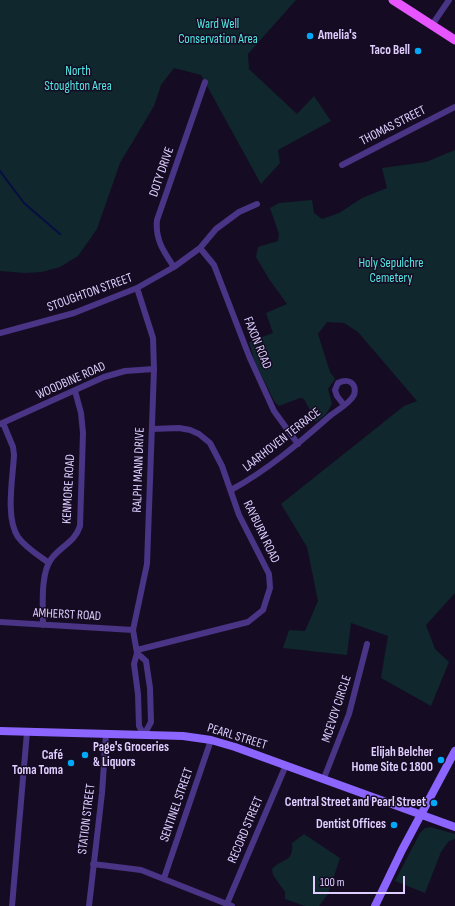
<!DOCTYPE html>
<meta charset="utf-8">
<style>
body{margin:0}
#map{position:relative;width:455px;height:906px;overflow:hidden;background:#150c23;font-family:"Sofia Sans Condensed",sans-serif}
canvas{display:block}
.scale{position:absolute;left:313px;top:876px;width:92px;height:18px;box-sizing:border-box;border:2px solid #dfceff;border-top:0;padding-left:5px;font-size:12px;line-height:14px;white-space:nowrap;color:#dfceff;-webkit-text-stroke:3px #150c23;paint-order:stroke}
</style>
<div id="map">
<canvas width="455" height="906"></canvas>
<div class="scale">100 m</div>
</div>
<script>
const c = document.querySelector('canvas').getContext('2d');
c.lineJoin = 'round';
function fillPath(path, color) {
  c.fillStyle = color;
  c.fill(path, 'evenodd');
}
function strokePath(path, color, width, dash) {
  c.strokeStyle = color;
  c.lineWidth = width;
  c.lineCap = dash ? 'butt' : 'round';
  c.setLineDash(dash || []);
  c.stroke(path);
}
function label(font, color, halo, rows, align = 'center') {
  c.font = font + ' "Sofia Sans Condensed",sans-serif';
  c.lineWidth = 3;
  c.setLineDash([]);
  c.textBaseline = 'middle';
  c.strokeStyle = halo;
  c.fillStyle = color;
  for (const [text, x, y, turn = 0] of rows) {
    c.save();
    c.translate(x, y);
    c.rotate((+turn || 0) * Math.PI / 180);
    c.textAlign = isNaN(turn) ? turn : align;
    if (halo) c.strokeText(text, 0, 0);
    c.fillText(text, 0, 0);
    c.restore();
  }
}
const green = new Path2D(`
 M0,0H296L248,54L249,69L297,114L314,96L331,121L278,150L280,163L261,184L201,75L174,68L161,85L154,106L120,163L97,229L78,256L60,267L42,272L25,273L0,271Z
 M455,150V593L426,625L435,649L449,662L431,706L381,678L388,636L351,623L347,655L283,648L289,630L305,631L318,601L307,547L281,504L404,406L417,401L358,332L344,323L327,322L318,334L330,372L335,379L328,389L332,404L326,414L316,422L304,399L300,398L279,406L274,401L255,362L249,342L273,333L266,313L287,304L269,279L256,257L258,247L278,241L279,234L270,208L279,203L312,200L314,213L322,219L339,213L362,198L387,188L382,168L426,162Z
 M431,827L455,834V839L449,841L441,852L425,893L395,881L420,833L425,828Z
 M304,834L340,858L328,894L319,906H305L285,899V892L273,875L272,869C282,858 294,863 292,843Z`);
const stream = new Path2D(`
 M0,171L24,203L60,234`);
const street = new Path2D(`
 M432,25L449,0
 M342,165L455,107
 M200,248L214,265L249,356L274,411L298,444
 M174,267C164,252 155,240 157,220L205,82
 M137,288L153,338L154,369L147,564L133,630L137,653L134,664L138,694L139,726L144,735
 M0,333L74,313L137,288L174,267L200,248L216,229L239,212L257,204
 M3,423L13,447L14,455C13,477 5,518 18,537C26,548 38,555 49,563
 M0,424L104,377L125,371L154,369
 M231,490C268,470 299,443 331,415C338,410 350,403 354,395C355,392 355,389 354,386C351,380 344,380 338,383L335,390L337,396L344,405
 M0,622L133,630
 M43,625C43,607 40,572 52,558C61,546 75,542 80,526L83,433L81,413L75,391
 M137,650L248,622L263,610L270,588L269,574L239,515L222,466L210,443L199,434L190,430L179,428L152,429
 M137,653L146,661L150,688L151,722L144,735
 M324,778L349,714L367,644
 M93,864L141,870L232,906
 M164,878L211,740
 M12,906L27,732
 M89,906L102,793L106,734
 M226,906L286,765`);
const secondary = new Path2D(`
 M0,731L183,736L211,740L235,747L455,827
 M375,906L402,850L455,751`);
const primary = new Path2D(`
 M393,0L455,40`);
const markers = [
 [310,36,4,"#00a8f9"],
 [418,51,4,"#00a8f9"],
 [85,755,4,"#00a8f9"],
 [441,760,4,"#00a8f9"],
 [71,763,4,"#00a8f9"],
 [434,803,4,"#00a8f9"],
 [394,825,4,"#00a8f9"]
];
const parkNames = [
 ["Ward Well",218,25],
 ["Conservation Area",218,40],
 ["North",78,72],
 ["Stoughton Area",78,87],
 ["Holy Sepulchre",391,264],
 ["Cemetery",391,279]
];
const poiNames = [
 ["Amelia's",318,36,"left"],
 ["Taco Bell",410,51],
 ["Page's Groceries",93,748,"left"],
 ["& Liquors",93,763,"left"],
 ["Elijah Belcher",433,753],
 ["Home Site C 1800",433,768],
 ["Café",63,756],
 ["Toma Toma",63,771],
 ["Central Street and Pearl Street",426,803],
 ["Dentist Offices",386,825]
];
const streetNames = [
 ["THOMAS STREET",393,126,-27],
 ["DOTY DRIVE",162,172,-71],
 ["STOUGHTON STREET",90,293,-20],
 ["FAXON ROAD",257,343,68],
 ["WOODBINE ROAD",71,381,-24],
 ["LAARHOVEN TERRACE",282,440,-38],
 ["RALPH MANN DRIVE",139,470,-88],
 ["KENMORE ROAD",69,489,-87],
 ["RAYBURN ROAD",261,532,64],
 ["AMHERST ROAD",67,615,3],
 ["MCEVOY CIRCLE",337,709,-72],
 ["PEARL STREET",237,737,17],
 ["SENTINEL STREET",177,805,-71],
 ["STATION STREET",87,819,-83],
 ["RECORD STREET",246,830,-67]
];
fillPath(green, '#0f272d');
strokePath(stream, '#060e42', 2);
strokePath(street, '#493485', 6);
strokePath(secondary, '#8c65ff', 8);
strokePath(primary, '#e655ff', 9);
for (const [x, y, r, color] of markers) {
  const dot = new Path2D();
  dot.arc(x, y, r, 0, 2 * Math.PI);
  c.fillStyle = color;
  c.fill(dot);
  strokePath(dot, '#150c23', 1.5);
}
label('13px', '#52e7e3', '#150c23', parkNames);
label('bold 13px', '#dfceff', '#150c23', poiNames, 'right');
label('13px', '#dfceff', '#150c23', streetNames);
</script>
